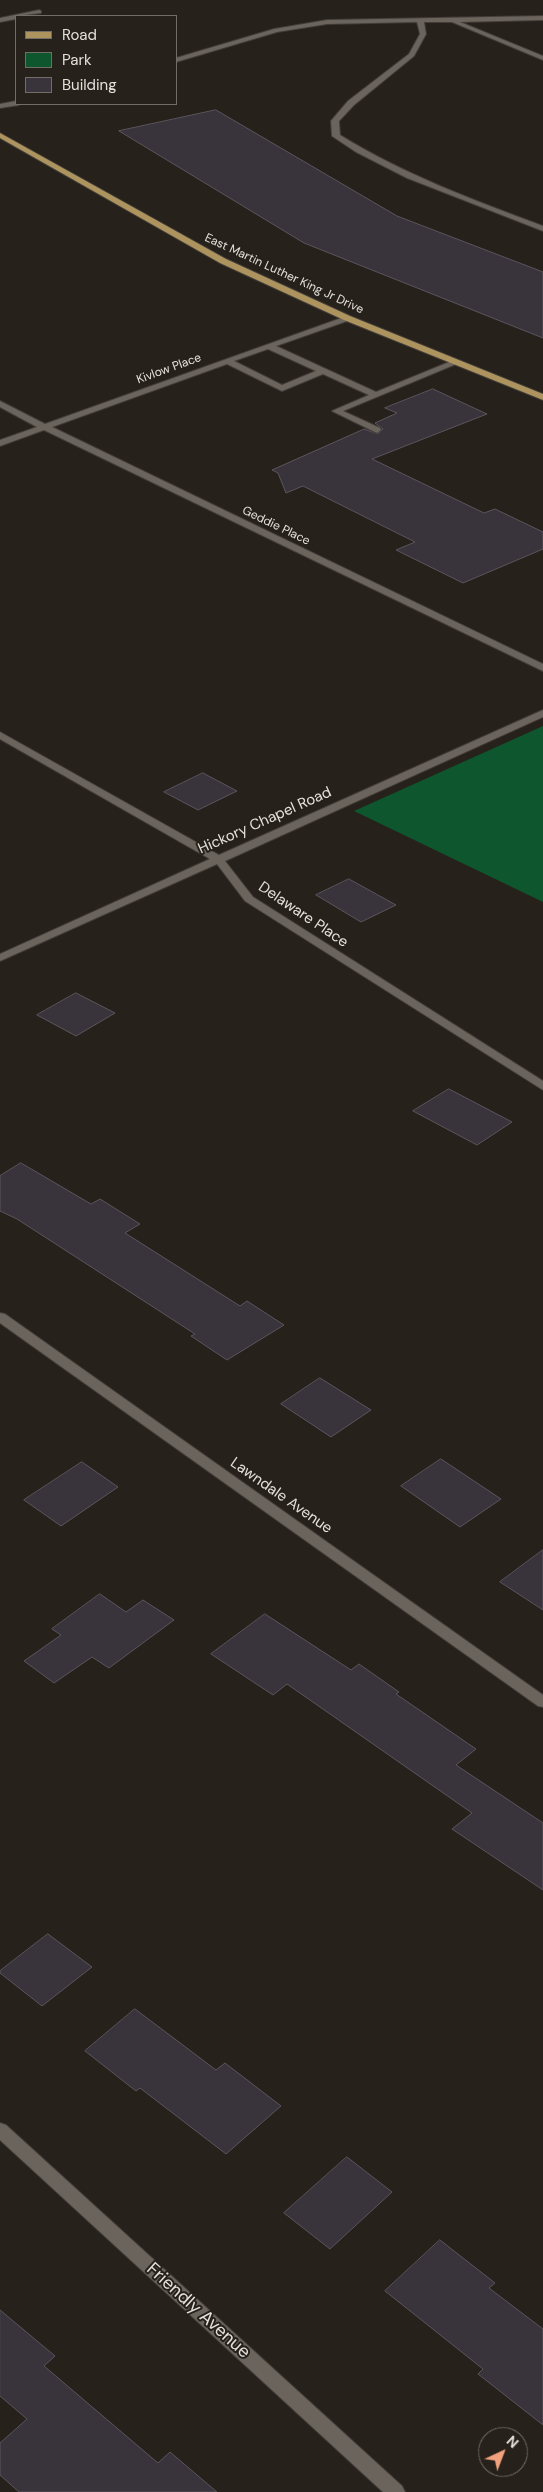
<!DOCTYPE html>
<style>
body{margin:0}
#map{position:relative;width:543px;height:2492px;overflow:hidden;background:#26211a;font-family:"DM Sans",sans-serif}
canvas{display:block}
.legend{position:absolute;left:15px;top:15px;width:162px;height:90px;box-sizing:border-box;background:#26211a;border:1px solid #726d68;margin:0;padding:6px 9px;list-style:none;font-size:15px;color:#e4e0dc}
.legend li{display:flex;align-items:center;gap:10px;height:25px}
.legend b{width:25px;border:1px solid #726d68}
.north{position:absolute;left:478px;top:2427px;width:50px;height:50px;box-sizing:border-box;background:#26211a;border:1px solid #726d68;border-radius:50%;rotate:43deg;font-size:14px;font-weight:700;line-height:20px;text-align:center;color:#e4e0dc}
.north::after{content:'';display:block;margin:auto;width:18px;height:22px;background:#f1a17c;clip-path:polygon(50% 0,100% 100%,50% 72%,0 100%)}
</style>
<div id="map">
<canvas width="543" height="2492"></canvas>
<ul class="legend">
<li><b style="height:6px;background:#ad935e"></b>Road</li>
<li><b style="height:14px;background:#0e562e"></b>Park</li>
<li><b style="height:14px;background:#39333b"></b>Building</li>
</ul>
<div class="north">N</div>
</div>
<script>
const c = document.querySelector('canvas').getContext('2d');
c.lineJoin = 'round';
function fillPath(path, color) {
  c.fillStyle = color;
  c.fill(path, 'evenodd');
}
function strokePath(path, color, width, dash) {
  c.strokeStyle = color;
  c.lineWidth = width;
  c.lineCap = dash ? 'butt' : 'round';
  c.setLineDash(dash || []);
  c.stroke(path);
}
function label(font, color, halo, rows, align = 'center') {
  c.font = font + ' "DM Sans",sans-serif';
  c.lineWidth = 4;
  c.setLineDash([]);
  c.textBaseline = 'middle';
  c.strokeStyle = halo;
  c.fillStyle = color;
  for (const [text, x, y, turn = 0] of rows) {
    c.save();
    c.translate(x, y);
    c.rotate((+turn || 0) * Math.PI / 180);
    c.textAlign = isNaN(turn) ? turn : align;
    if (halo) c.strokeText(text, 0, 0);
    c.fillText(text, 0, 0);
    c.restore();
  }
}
const green = new Path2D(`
 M543,726V902L354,811Z`);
const building = new Path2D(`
 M216,110L397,216L543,272V338L304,243L119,131Z
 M433,389L487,414L372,459L484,513L495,509L543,532V549L463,583L396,550L415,542L303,486L286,493L278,473L272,470L364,429L378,434L383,429L375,423L397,413L385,408Z
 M203,773L237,791L198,810L164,792Z
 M349,879L396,905L361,922L316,895Z
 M76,993L115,1013L76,1036L37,1015Z
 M449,1089L512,1122L477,1145L413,1111Z
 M21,1163L91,1204L100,1199L140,1224L125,1233L240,1306L247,1301L284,1325L227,1360L191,1336L195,1334L17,1219L0,1211V1176Z
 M320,1378L371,1410L331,1437L281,1404Z
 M441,1459L501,1499L460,1527L401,1486Z
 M82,1462L118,1487L61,1526L24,1500Z
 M543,1550V1610L500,1582Z
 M100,1594L126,1612L143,1600L174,1620L109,1668L92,1657L54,1683L24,1661L61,1635L52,1629Z
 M265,1614L351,1670L359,1664L399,1692L396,1694L476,1749L456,1765L543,1823V1890L452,1829L472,1813L287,1684L273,1695L211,1654Z
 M48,1934L92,1967L42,2006L0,1973V1971Z
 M135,2009L216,2070L225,2063L281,2106L226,2154L140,2088L136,2091L85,2051Z
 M347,2157L392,2192L330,2249L284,2213Z
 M440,2240L495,2283L489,2288L543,2329V2425L478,2374L483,2369L385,2291Z
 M0,2310L55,2356L44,2366L158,2463L170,2452L217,2492H19L0,2475V2443L27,2419L0,2396Z`);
const minor = new Path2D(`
 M39,10L41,11V13L16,16V19L0,22V18Z
 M543,16V20L460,22L543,56V60L452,22H424L426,34L414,56L354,105L339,121L340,135C403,174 473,200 543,226V231L407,178L356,152L332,136L331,121L348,101L409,54L420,34L417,22L327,24L277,32L176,62V58L274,29L327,20Z
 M16,101L19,105L0,108V104Z
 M347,316L351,318L350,320L276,346L376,392L454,360L461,362L343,411L380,428L381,430L377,433L332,411L369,395L323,374L282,391L227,364L52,427L543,664V671L44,430L0,446V440L37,427L0,407V401L45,424ZM268,349L316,371L282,385L234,361Z
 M543,710V717L225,861L253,897L543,1081V1090L245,901L217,864L0,961V954L210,859L0,739V732L219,855Z
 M0,1313L5,1314L543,1695V1707L538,1706L0,1323Z
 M0,2123L6,2125L402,2486L405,2492H383L0,2140Z`);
const major = new Path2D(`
 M0,133L226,259L350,316L543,394V400L344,320L220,263L0,138Z`);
const farStreetnames = [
 ["East Martin Luther King Jr Drive",284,274,25],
 ["Kivlow Place",169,369,-20],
 ["Geddie Place",276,526,26]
];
const streetNames = [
 ["Hickory Chapel Road",265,821,-24],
 ["Delaware Place",303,915,34],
 ["Lawndale Avenue",281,1496,35]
];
const nearStreetnames = [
 ["Friendly Avenue",198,2311,42]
];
fillPath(green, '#0e562e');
fillPath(building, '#39333b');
strokePath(building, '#5b555d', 1);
strokePath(minor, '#423d39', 2);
strokePath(major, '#423d39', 2);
fillPath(minor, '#6a645c');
fillPath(major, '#ad935e');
label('12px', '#e4e0dc', '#26211a', farStreetnames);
label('15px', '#e4e0dc', '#26211a', streetNames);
label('18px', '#e4e0dc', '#26211a', nearStreetnames);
</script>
